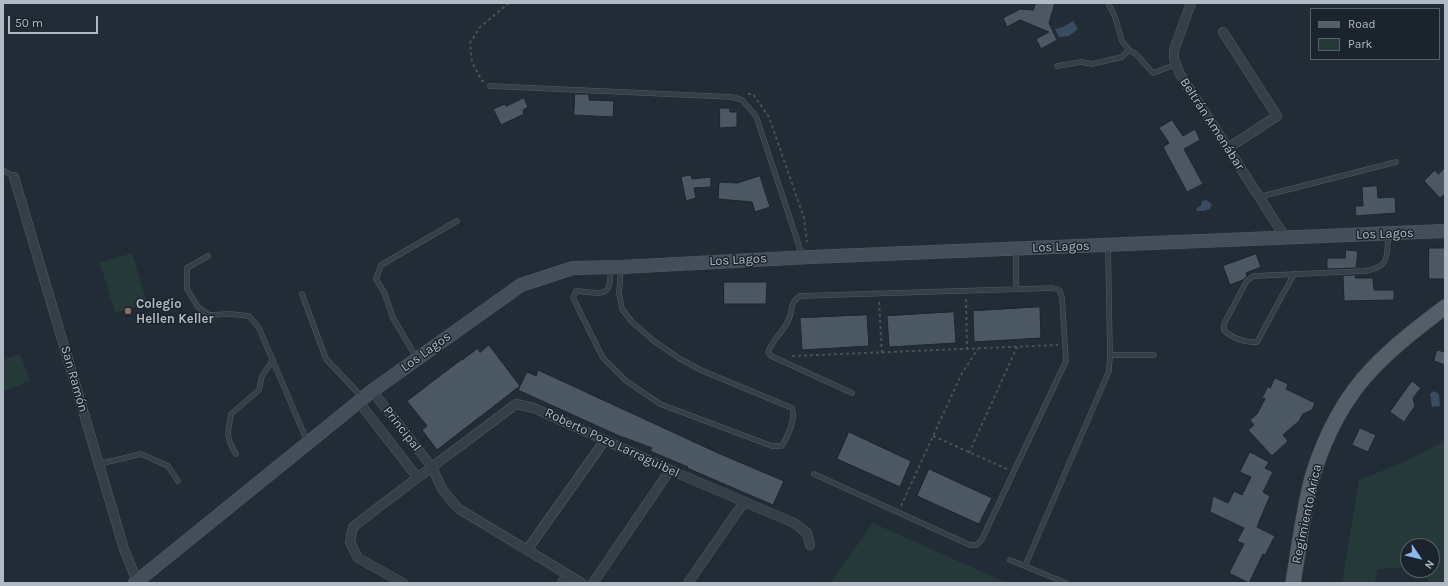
<!DOCTYPE html>
<meta charset="utf-8">
<style>
body{margin:0}
#map{position:relative;width:1448px;height:586px;overflow:hidden;background:#222c37;font-family:Karla,sans-serif}
canvas{display:block}
.frame{position:absolute;inset:0;border:4px solid #b0b9c4;pointer-events:none}
.legend{position:absolute;left:1310px;top:8px;width:130px;height:52px;box-sizing:border-box;background:#1b232c;border:1px solid #575f69;margin:0;padding:5px 7px;list-style:none;font-size:12px;color:#b0b9c4}
.legend li{display:flex;align-items:center;gap:8px;height:20px}
.legend b{width:20px;border:1px solid #575f69}
.north{position:absolute;left:1400px;top:538px;width:40px;height:40px;box-sizing:border-box;background:#1b232c;border:1px solid #575f69;border-radius:50%;rotate:125deg;font-size:11px;font-weight:700;line-height:16px;text-align:center;color:#b0b9c4}
.north::after{content:'';display:block;margin:auto;width:14px;height:18px;background:#89b7f0;clip-path:polygon(50% 0,100% 100%,50% 72%,0 100%)}
.scale{position:absolute;left:8px;top:16px;width:90px;height:18px;box-sizing:border-box;border:2px solid #b0b9c4;border-top:0;padding-left:5px;font-size:12px;line-height:14px;white-space:nowrap;color:#b0b9c4;-webkit-text-stroke:3px #1b232c;paint-order:stroke}
</style>
<div id="map">
<canvas width="1448" height="586"></canvas>
<div class="frame"></div>
<ul class="legend">
<li><b style="height:5px;background:#545d68"></b>Road</li>
<li><b style="height:11px;background:#253939"></b>Park</li>
</ul>
<div class="north">N</div>
<div class="scale">50 m</div>
</div>
<script>
const c = document.querySelector('canvas').getContext('2d');
c.lineJoin = 'round';
function fillPath(path, color) {
  c.fillStyle = color;
  c.fill(path, 'evenodd');
}
function strokePath(path, color, width, dash) {
  c.strokeStyle = color;
  c.lineWidth = width;
  c.lineCap = dash ? 'butt' : 'round';
  c.setLineDash(dash || []);
  c.stroke(path);
}
function label(font, color, halo, rows, align = 'center') {
  c.font = font + ' Karla,sans-serif';
  c.lineWidth = 3;
  c.setLineDash([]);
  c.textBaseline = 'middle';
  c.strokeStyle = halo;
  c.fillStyle = color;
  for (const [text, x, y, turn = 0] of rows) {
    c.save();
    c.translate(x, y);
    c.rotate((+turn || 0) * Math.PI / 180);
    c.textAlign = isNaN(turn) ? turn : align;
    if (halo) c.strokeText(text, 0, 0);
    c.fillText(text, 0, 0);
    c.restore();
  }
}
const green = new Path2D(`
 M132,253L147,303L115,313L100,263Z
 M20,354L30,381L3,391V360Z
 M1445,441V583H1429L1424,570H1432V546H1408V567L1377,569L1375,583H1342L1359,480L1402,463Z
 M873,523L1007,583H830Z`);
const water = new Path2D(`
 M1073,21L1078,29L1069,36L1059,37L1055,29L1063,27Z
 M1206,200L1212,204L1210,209L1204,211H1197L1196,209L1201,205L1202,201Z
 M1434,391L1439,394L1440,406L1432,407L1430,394Z`);
const building = new Path2D(`
 M1036,3H1055L1049,23L1057,40L1041,49L1036,39L1049,32L1020,20L1007,27L1003,18L1020,9L1033,10Z
 M575,94H589V100L614,101L613,117L574,115Z
 M524,98L528,107L523,110L524,114L501,125L493,109L505,104L506,106Z
 M720,108H730V112H737V127L720,128Z
 M1172,120L1183,136L1195,129L1200,140L1184,149L1203,184L1187,192L1163,147L1169,143L1159,128Z
 M1445,168V194L1440,198L1424,181L1435,170L1438,174Z
 M691,175L692,179L711,177V187L694,188L696,198L686,201L681,177Z
 M760,176L770,207L755,212L752,202L718,199L719,182L737,183Z
 M1377,186L1378,198L1395,197L1396,213L1356,216L1355,206H1363L1362,187Z
 M1429,248H1445V279H1429Z
 M1346,250L1358,251L1356,268L1327,269V258H1345Z
 M1256,254L1261,267L1246,273L1247,276L1243,280L1230,285L1223,266Z
 M1356,275L1355,278H1373L1374,290H1394V300L1344,301L1343,276Z
 M724,282H767L766,304H724Z
 M1040,307L1041,338L974,342L973,311Z
 M954,312L956,343L889,347L887,316Z
 M867,315L869,346L802,350L800,318Z
 M489,345L520,386L437,450L422,430L427,426L407,401L462,359V360L478,348L480,352Z
 M1437,350L1445,352V365L1434,361Z
 M538,370L718,453L784,481L773,505L687,468L688,467L650,451L652,448L617,435L518,390L527,372L536,376Z
 M1275,378L1288,384L1286,389L1315,403L1312,410L1303,414L1299,421L1283,435L1288,441L1272,456L1248,430L1254,425L1250,420L1257,414L1265,399L1262,398L1268,386L1270,388Z
 M1412,381L1421,388L1413,398L1415,406L1404,422L1390,412Z
 M1360,428L1376,435L1368,452L1352,445Z
 M849,432L911,461L900,487L837,459Z
 M1250,452L1269,462L1265,468L1273,472L1263,492L1270,496L1257,527L1275,536L1265,555L1263,554L1249,583L1229,573L1244,544L1237,541L1244,528L1210,512L1213,496L1228,503L1234,491L1242,495L1251,477L1240,472Z
 M929,469L992,498L979,524L917,496Z`);
const path = new Path2D(`
 M484,81H482L472,62L470,43L480,27L509,3
 M748,94H753L769,117L804,218L807,242
 M966,299L967,350
 M879,302L882,353
 M792,356L1058,345
 M933,436L1007,469
 M969,453L1017,347
 M901,506L962,373L978,349`);
const service = new Path2D(`
 M1108,3L1115,17L1122,41L1129,50L1136,54L1153,73L1175,65
 M1057,66L1081,62L1092,64L1122,57L1129,50
 M490,86L732,97L742,100L756,116L802,255
 M3,170L14,177
 M1259,197L1396,162
 M208,256L187,268V289L198,307L209,315L230,314L249,316L259,328L307,441
 M611,269C610,275 611,282 608,288C605,297 584,291 576,291L573,298L603,358L625,380L660,404L772,446H782C788,435 796,420 792,408L703,371L680,359L654,341L632,322L622,309L619,293L621,268
 M1294,274L1257,342C1245,343 1232,338 1224,330V324L1246,282L1253,276L1365,271C1390,267 1387,256 1388,235
 M1016,289V251
 M302,294L326,359L362,397
 M1110,355H1154
 M416,357L393,318L384,292L376,279L381,265L457,221
 M236,454C225,436 228,433 231,414L259,390L262,376L273,360
 M99,464L141,454L168,466L178,481
 M814,474L970,545H977L982,539L1066,361L1062,297L1059,290L1053,288L800,296C788,304 794,310 788,321C783,332 772,340 768,352L771,356L852,393
 M1010,560L1066,583
 M1025,566L1109,371L1110,355L1108,246`);
const minor = new Path2D(`
 M1191,3L1174,50V59L1180,74L1285,237
 M1223,32L1277,116L1228,148
 M14,177L124,549L137,581
 M372,391L432,467L442,489L450,499L459,509L582,583
 M358,401L417,477
 M527,550L605,440
 M403,583L358,558L350,542L353,527C407,485 462,445 516,404L534,408L670,470L794,523L807,533L810,545
 M562,583L567,574
 M593,583L670,470
 M688,583L744,502`);
const secondary = new Path2D(`
 M135,583L372,391L521,285L573,268L621,267L810,257L1445,231`);
const primary = new Path2D(`
 M1293,583C1299,548 1303,512 1312,478C1324,438 1344,398 1373,368C1395,345 1420,326 1445,307`);
const markers = [
 [128,311,4,"#8d6e63"]
];
const streetNames = [
 ["Beltrán Amenábar",1212,124,57],
 ["Los Lagos",1385,234,-2],
 ["Los Lagos",1061,247,-2],
 ["Los Lagos",738,260,-3],
 ["Los Lagos",426,352,-36],
 ["San Ramón",74,379,74],
 ["Principal",402,429,52],
 ["Roberto Pozo Larraguibel",612,443,25],
 ["Regimiento Arica",1307,514,-78]
];
const poiNames = [
 ["Colegio",136,304],
 ["Hellen Keller",136,319]
];
fillPath(green, '#253939');
fillPath(water, '#394b60');
fillPath(building, '#4b5763');
strokePath(building, '#1d252e', 1);
strokePath(service, '#535c65', 5.5);
strokePath(minor, '#535c65', 10);
strokePath(secondary, '#535c65', 14);
strokePath(primary, '#3f4751', 16);
strokePath(path, '#425456', 2, [3, 3]);
strokePath(service, '#363e48', 4.5);
strokePath(minor, '#363e48', 9);
strokePath(secondary, '#444e5a', 13);
strokePath(primary, '#545d68', 15);
for (const [x, y, r, color] of markers) {
  const dot = new Path2D();
  dot.arc(x, y, r, 0, 2 * Math.PI);
  c.fillStyle = color;
  c.fill(dot);
  strokePath(dot, '#1b232c', 1.5);
}
label('13px', '#b0b9c4', '#1b232c', streetNames);
label('bold 13px', '#b0b9c4', '#1b232c', poiNames, 'left');
</script>
